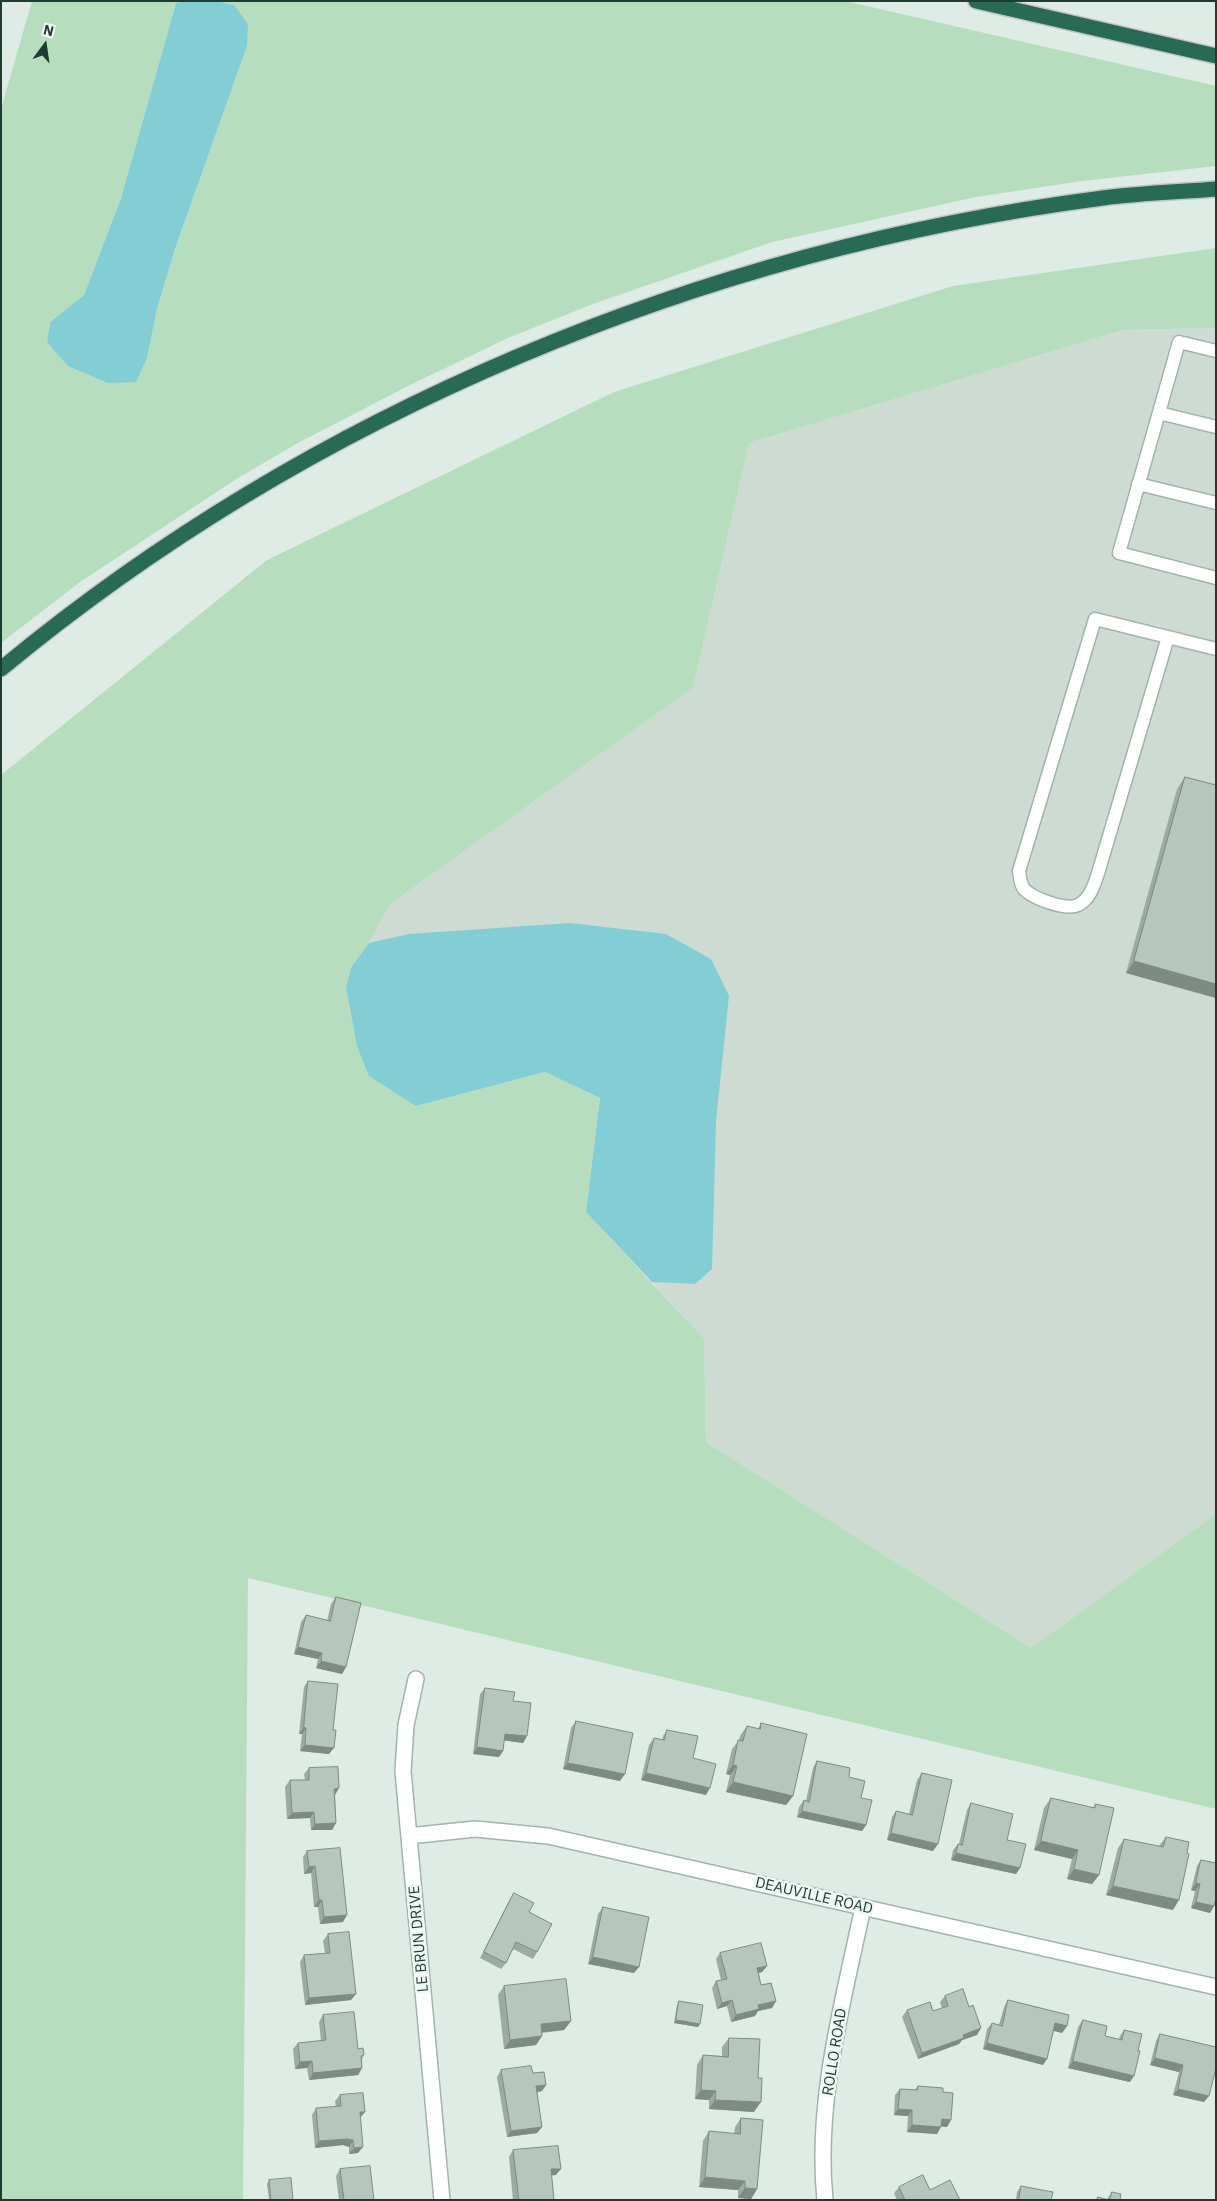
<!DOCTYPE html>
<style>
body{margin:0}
#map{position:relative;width:1217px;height:2201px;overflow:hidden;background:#dfebe5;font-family:"IBM Plex Sans",sans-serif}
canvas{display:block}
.frame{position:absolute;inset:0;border:2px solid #1f3c32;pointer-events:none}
.north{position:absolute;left:20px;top:20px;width:50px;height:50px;-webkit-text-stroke:4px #eff8f3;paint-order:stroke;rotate:14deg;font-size:14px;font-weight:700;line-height:20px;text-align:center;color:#1f3c32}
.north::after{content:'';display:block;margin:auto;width:18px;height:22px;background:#1f3c32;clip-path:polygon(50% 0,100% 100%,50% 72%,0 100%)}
</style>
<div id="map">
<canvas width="1217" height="2201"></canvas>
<div class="frame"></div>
<div class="north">N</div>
</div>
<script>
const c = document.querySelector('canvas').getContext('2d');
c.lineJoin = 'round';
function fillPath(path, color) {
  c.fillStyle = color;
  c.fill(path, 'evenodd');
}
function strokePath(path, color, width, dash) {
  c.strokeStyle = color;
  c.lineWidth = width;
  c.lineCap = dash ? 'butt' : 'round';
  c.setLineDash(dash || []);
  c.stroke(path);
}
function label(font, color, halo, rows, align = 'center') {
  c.font = font + ' "IBM Plex Sans",sans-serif';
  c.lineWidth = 5;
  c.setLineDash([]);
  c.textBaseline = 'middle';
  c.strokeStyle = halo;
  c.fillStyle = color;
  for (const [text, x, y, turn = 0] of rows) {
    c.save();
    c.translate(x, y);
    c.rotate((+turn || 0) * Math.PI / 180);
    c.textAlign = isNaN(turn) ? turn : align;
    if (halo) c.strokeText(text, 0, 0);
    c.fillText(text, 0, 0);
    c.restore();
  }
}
const built = new Path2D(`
 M1216,328V1514L1031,1648L706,1442L704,1340L652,1282L695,1284L729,996L369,943L390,904L693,688L749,443L1123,330Z`);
const green = new Path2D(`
 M32,1H183L176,3L121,198L84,295L50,322L47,342L147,358L157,309L175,249L247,46L234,5L217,1H845L1216,86V166L1082,181L976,197L772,242L593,304L508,338L410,385L296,444L238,478L80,582L1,643V109Z
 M1216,248V328L1123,330L749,443L693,688L390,904L369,943L352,966L416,1106L545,1072L600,1098L586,1212L704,1339L706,1442L1031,1648L1216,1514V1809L248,1578L243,2200H1V775L267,560L614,392L953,286Z`);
const water = new Path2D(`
 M183,1H217L234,5L248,24L247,46L175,249L157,309L147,358L136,382L108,383L68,366L47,342L50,322L84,295L121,198L176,3Z
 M570,923L666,934L711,959L729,996L716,1121L712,1269L695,1284L652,1282L586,1212L600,1098L545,1072L416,1106L369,1076L357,1046L346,987L352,966L369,943L409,934Z`);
const service = new Path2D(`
 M1216,351L1179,342L1119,553L1216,578
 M1159,413L1216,427
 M1138,484L1216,503
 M1168,637L1099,870C1095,882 1091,899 1078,905C1066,911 1032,898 1024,889C1020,884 1020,877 1019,871L1095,619L1216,649`);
const minor = new Path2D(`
 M416,1679L406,1725L403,1771L442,2200
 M409,1836L475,1829L548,1836L1216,1987
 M825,2200C815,2102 843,2002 863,1907`);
const motorway = new Path2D(`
 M976,1L1216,56
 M1,669C312,411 703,250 1103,198C1140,193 1178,192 1216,189`);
const wall = new Path2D(`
 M1185,777L1216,785V998L1126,973L1177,789Z
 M336,1597L346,1667L342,1674L316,1668L318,1659L294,1654L301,1622L306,1615L327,1621L331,1604Z
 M308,1681L333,1730L329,1754L300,1751L302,1734H299L304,1687Z
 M485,1688L513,1701L527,1736L523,1743L504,1740L503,1751L499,1757L473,1754L480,1694Z
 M576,1721L620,1781L563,1769L571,1728Z
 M761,1723L793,1796L786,1805L726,1792L730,1775L726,1774L732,1749L739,1740L740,1736L747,1726L758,1729Z
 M667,1730L693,1758L706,1795L641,1780L649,1745L654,1738L662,1740L663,1736Z
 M817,1761L849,1777L866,1825L862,1831L797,1817L799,1807L804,1800L806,1801L813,1768Z
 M309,1768L335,1795L336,1823L332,1830H311L310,1818L287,1819L285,1787L290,1780H305L304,1774Z
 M922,1773L933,1851L887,1840L892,1817L896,1811L909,1814L917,1780Z
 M1051,1798L1093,1808L1095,1804L1099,1875L1092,1884L1067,1879L1072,1859L1034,1850L1044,1808Z
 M971,1803L1007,1840L1020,1868L1016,1874L951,1860L953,1850L958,1844H959L967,1810Z
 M1166,1837L1173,1910L1106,1895L1118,1848L1124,1839L1159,1846Z
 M307,1851L343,1922L320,1924L318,1907H314L311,1873L304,1874L303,1857Z
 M1201,1860L1215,1903L1214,1906L1210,1913L1191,1908L1195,1891L1191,1890L1197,1866Z
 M514,1893L537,1952L533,1959L513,1949L506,1963L501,1969L480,1958L510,1899Z
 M603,1907L634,1973L588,1964L598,1914Z
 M328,1934L351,2000L305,2005L300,1962L304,1955L325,1953L323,1941Z
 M720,1953L767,1966L762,1972L759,1973L761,1985L776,2001L772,2008L758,2011L755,2016L731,2022L727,2006L717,2009L712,1988L716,1981L721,1980L716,1959Z
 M504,1986L571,2021L564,2030L542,2033V2036L536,2045L504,2049L498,1995Z
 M945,1996L977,2035L962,2040L959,2044L918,2059L902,2017L907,2010L933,2011L942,2008L940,2002Z
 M1008,2000L1067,2026L1062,2033L1054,2031L1043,2065L983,2049L987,2029L992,2023L999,2025L1004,2007Z
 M679,2001L700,2024L698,2027L674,2023L677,2005Z
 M323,2015L358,2049L364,2055L362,2059V2068L358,2075L309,2080L307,2068L295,2069L293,2049L298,2043L321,2041L319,2022Z
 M1083,2020L1105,2036L1119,2039L1120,2036L1124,2030L1130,2082L1068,2068L1078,2027Z
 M1160,2034L1216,2047L1204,2102L1173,2095L1179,2072L1150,2065L1156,2041Z
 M729,2038L754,2112L709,2109V2100L695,2099L697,2065L703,2055L722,2056V2047Z
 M501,2070L533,2073L546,2085L542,2091L537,2092L542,2127L537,2133L507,2137L497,2077Z
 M918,2086L943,2092L951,2120L947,2127L941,2126L937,2134L907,2132L908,2116L894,2115L895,2095L900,2089L915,2090Z
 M340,2095L360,2118L358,2153L349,2154V2147L343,2145L315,2148L312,2115L316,2108L336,2107L335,2101Z
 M741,2118L757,2189L751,2199L738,2198V2190L699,2187L703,2141L709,2131L734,2134L735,2127Z
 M513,2150L556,2175H551L554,2200H513L509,2157Z
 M340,2169L374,2200H339L336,2176Z
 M269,2180L293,2200H269L267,2184Z
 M1021,2186L1051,2200H1016L1017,2192Z
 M899,2187L930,2190L960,2200H897L894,2193Z
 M1112,2192L1120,2200H1096L1098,2197L1107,2199Z`);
const shadedWall = new Path2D(`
 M1134,961L1216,984V998L1126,973Z
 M298,1647L322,1653L318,1659L294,1654Z
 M321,1661L346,1667L342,1674L316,1668Z
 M304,1727L306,1728L302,1734H299Z
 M505,1734L527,1736L523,1743L501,1740Z
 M305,1745L334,1748L329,1754L300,1751Z
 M477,1747L503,1751L499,1757L473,1754Z
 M568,1763L625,1774L620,1781L563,1769Z
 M733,1765L737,1766L730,1775L726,1774Z
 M646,1773L710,1788L706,1795L641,1780Z
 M733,1782L793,1796L786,1805L726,1792Z
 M339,1788L335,1795L334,1789Z
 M802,1811L866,1825L862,1831L797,1817Z
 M314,1812L310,1818L287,1819L292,1813Z
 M336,1823L332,1830H311L315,1824Z
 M891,1833L938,1844L933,1851L887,1840Z
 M1041,1841L1078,1850L1072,1859L1034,1850Z
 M956,1853L1020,1868L1016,1874L951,1860Z
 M315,1866L311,1873L304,1874L309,1867Z
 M1074,1869L1099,1875L1092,1884L1067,1879Z
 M1196,1883L1200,1884L1195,1891L1191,1890Z
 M1113,1886L1179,1900L1173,1910L1106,1895Z
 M319,1900H322L318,1907H314Z
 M1196,1902L1214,1906L1210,1913L1191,1908Z
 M347,1915L343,1922L320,1924L324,1917Z
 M593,1957L639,1967L634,1973L588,1964Z
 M767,1966L762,1972L753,1974L757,1968Z
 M356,1994L351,2000L305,2005L309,1998Z
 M732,2000L727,2006L717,2009L722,2003Z
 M776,2001L772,2008L758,2011L755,2016L731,2022L736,2015L758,2005Z
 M676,2020L700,2024L698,2027L674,2023Z
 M571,2021L564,2030L534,2033L541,2024Z
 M1055,2023L1067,2026L1062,2033L1051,2030Z
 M981,2028L977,2035L962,2040L959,2044L918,2059L922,2053L963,2035Z
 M542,2036L536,2045L504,2049L510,2040Z
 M987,2043L1047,2059L1043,2065L983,2049Z
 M1155,2058L1183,2065L1179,2072L1150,2065Z
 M312,2061L307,2068L295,2069L300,2062Z
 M1073,2061L1134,2076L1130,2082L1068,2068Z
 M362,2068L358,2075L309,2080L313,2073Z
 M546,2085L542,2091L532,2093L536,2086Z
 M1178,2089L1209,2096L1204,2102L1173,2095Z
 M701,2090L716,2091L709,2100L695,2099Z
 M715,2100L761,2102L754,2112L709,2109Z
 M898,2109L912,2110L908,2116L894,2115Z
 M360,2112H365L360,2118Z
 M942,2119L951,2120L947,2127L937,2126Z
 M912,2125L941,2127L937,2134L907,2132Z
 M542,2127L537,2133L507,2137L511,2131Z
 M347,2139L353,2140L349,2147L343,2145L315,2148L319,2141Z
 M363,2147L358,2153L349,2154L354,2148Z
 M551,2169H561L556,2175L546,2176Z
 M705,2177L745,2181L738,2190L699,2187Z
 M745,2188L757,2189L751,2199L738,2198Z`);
const building = new Path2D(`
 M1185,777L1216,785V984L1134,961Z
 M336,1597L361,1603L346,1667L321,1661L322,1653L298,1647L306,1615L330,1621Z
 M308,1681L338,1684L333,1730H336L334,1748L305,1745L306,1728L304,1727Z
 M485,1688L515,1692L513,1701L531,1703L527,1736L505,1734L503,1751L477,1747Z
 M576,1721L633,1733L625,1774L568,1763Z
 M761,1723L807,1734L793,1796L733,1782L737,1766L733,1765L738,1740L743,1741L747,1726L760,1729Z
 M667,1730L698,1736L693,1758L716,1764L710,1788L646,1773L654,1738L664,1740Z
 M817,1761L850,1768L849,1777L865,1781L861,1798L872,1800L866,1825L802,1811L804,1800L809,1802Z
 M338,1767L339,1788L334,1789L336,1823L315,1824L314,1812L292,1813L290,1780H309V1768Z
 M922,1773L952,1780L938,1844L891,1833L896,1811L912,1815Z
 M1051,1798L1095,1808V1804L1114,1808L1099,1875L1074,1869L1078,1850L1041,1841Z
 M971,1803L1013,1814L1007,1840L1026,1844L1020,1868L956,1853L958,1844L962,1845Z
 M1166,1837L1189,1842L1187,1853L1189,1854L1179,1900L1113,1886L1124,1839L1163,1847Z
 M340,1848L347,1915L324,1917L322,1900H319L315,1866L309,1867L307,1851Z
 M1201,1860L1216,1863V1898L1214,1906L1196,1902L1200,1884L1196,1883Z
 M514,1893L534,1903L529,1912L552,1924L537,1952L516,1942L506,1963L484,1952Z
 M603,1907L649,1917L639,1967L593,1957Z
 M349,1932L356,1994L309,1998L304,1955L330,1953L328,1934Z
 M761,1943L767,1966L757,1968L761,1985L771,1983L776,2001L758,2005L759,2009L736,2015L732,2000L722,2003L716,1981L727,1979L720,1953Z
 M566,1979L571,2021L541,2024L542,2036L510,2040L504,1986Z
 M963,1989L969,2007L973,2005L981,2028L963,2035L964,2038L922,2053L907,2010L930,2002L933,2011L948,2006L945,1996Z
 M1008,2000L1069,2015L1067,2026L1055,2023L1047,2059L987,2043L992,2023L1002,2026Z
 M679,2001L703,2005L700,2024L676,2020Z
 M354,2012L358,2049L363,2048L364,2055L361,2056L362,2068L313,2073L312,2061L300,2062L298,2043L326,2040L323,2015Z
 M1083,2020L1107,2026L1105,2036L1122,2040L1124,2030L1142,2034L1138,2051H1140L1134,2076L1073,2061Z
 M1160,2034L1216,2047V2068L1209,2096L1178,2089L1183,2065L1155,2058Z
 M729,2038L760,2039L758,2078H762L761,2102L715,2100L716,2091L701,2090L703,2055L728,2057Z
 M531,2066L533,2073L544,2072L546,2085L536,2086L542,2127L511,2131L501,2070Z
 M918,2086L943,2088V2092L953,2093L951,2120L942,2119L941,2127L912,2125V2110L898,2109L900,2089L917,2090Z
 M363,2093L365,2112H360L363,2147L354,2148L353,2140L347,2139L319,2141L316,2108L341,2106L340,2095Z
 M741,2118L763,2120L757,2189L745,2188V2181L705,2177L709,2131L740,2134Z
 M558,2146L561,2169H551L554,2200H519L513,2150Z
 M370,2166L374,2200H344L340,2169Z
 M923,2175L930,2190L950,2180L960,2200H905L899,2187Z
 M291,2178L293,2200H271L269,2180Z
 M1021,2186L1053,2192L1051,2200H1019Z
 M1112,2192L1121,2194L1120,2200H1110Z
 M1098,2197L1108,2200H1097Z`);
const streetNames = [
 ["DEAUVILLE ROAD",814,1896,13],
 ["LE BRUN DRIVE",419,1939,-95],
 ["ROLLO ROAD",835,2052,-81]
];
fillPath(built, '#cddbd3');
fillPath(green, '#b6debe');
fillPath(water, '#83ced4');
strokePath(service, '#a2b3ac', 15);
strokePath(minor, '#a2b3ac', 18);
strokePath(motorway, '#c0c8c6', 18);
strokePath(service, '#fff', 12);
strokePath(minor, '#fff', 15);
strokePath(motorway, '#296a57', 15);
fillPath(wall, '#9baaa3');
fillPath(shadedWall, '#7e8b84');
fillPath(building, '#b4c6bd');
strokePath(building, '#7e8b84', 1);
label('15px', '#1f3c32', '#eff8f3', streetNames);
</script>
